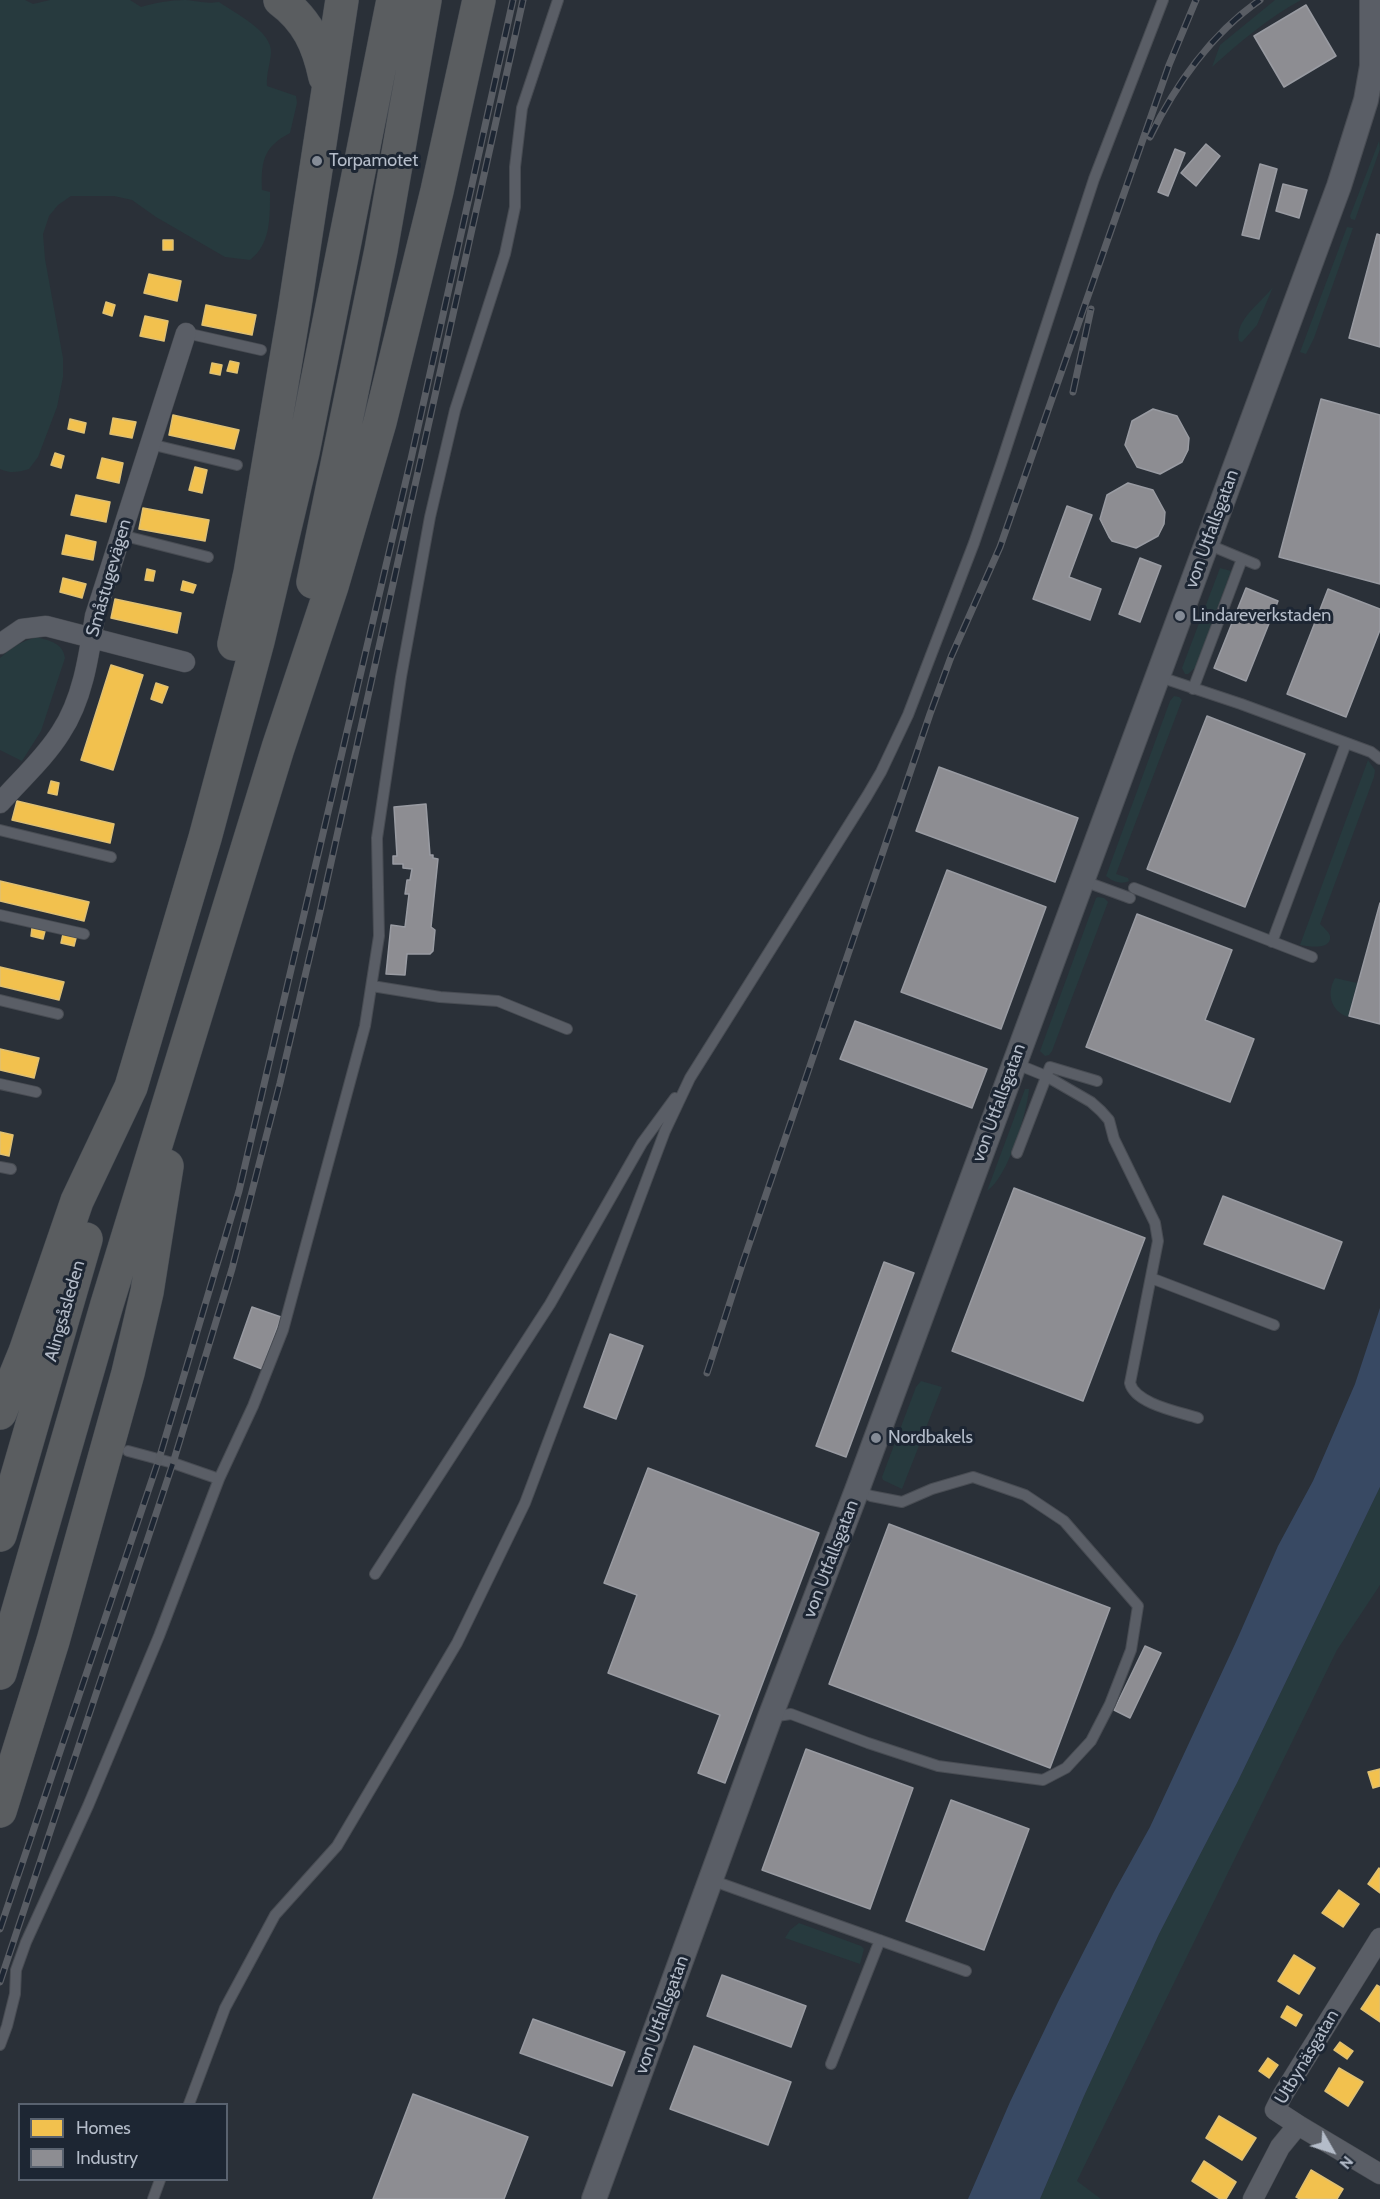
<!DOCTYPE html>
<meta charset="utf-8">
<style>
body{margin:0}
#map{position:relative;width:1380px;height:2199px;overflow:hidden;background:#2a3038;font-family:Cabin,sans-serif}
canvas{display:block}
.legend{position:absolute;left:18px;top:2103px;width:210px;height:78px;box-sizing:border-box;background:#1d2633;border:2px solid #59626f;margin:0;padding:8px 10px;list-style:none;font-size:18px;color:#b4bcc9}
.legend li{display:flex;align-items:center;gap:12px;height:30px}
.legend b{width:30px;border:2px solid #59626f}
.north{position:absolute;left:1302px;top:2121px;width:60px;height:60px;-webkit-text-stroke:4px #1d2633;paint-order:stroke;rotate:129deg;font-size:16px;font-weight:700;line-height:24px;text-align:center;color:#b4bcc9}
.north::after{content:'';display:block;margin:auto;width:21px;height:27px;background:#b4bcc9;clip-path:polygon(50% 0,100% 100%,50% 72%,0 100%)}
</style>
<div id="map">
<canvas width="1380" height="2199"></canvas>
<ul class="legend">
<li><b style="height:16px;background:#f2c14e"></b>Homes</li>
<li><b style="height:16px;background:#8d8d92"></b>Industry</li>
</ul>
<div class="north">N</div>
</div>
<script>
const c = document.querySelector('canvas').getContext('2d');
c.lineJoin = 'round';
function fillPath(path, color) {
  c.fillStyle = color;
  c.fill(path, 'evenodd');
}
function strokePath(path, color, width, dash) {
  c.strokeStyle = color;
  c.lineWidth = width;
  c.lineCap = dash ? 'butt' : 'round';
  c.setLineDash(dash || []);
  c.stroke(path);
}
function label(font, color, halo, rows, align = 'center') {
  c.font = font + ' Cabin,sans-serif';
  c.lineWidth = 6;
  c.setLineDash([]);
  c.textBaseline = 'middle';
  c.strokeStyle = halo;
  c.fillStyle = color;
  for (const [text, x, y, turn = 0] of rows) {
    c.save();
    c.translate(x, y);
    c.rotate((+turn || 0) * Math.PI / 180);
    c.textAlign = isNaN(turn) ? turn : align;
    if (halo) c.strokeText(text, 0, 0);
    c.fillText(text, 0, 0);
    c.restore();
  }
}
const green = new Path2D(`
 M0,0H25L33,4L50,0H130L141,7C155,3 170,0 185,0C199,1 204,4 219,2C235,13 273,32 271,53C270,65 266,74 267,86L296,96L297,103L290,133C263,147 261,162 262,190L270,192C270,217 271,244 250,260L225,257L156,217L132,200L114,196H71L58,205L49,216L43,234L45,259L63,358V377L57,407L38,457L29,469C18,472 11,474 0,469Z
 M1275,0H1301C1268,18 1240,42 1212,67L1220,45Z
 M1379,141L1380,149L1355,220L1351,219L1350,216Z
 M1347,227L1353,228L1314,338L1306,354L1300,352Z
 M1273,287L1257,325L1242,342L1239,341C1234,320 1262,302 1273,287Z
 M1220,568L1231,571L1196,667L1188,674H1185L1182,668Z
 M37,637C50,641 63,643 65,658L41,731L22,761L0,750V658C11,648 22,641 37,637Z
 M1174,696L1179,697L1182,700L1116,874L1128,878L1129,881C1121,885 1112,881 1106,876L1170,701Z
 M1368,760L1375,770L1374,777L1320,924C1323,927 1329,932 1330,936C1332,951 1307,946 1300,945Z
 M1098,897L1104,898L1108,902L1052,1051L1049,1055L1045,1056L1040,1051L1096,898Z
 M1335,978L1357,983L1348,1017C1331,1011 1326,994 1335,978Z
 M1025,1089H1029V1090C1026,1115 1008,1177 987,1191Z
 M921,1381L942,1387L902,1489L883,1480L882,1477L916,1387Z
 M1380,1487V1585L1337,1650L1077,2181L1101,2199H1040L1084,2096L1159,1934L1237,1783Z
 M799,1923L861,1946L864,1949L860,1964L785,1938L790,1930Z`);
const water = new Path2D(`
 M1380,1308V1487L1237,1783L1159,1934L1084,2096L1040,2199H968L1010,2102L1058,2002L1114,1892L1150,1827L1236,1642L1278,1546L1313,1481L1355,1384Z`);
const homes = new Path2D(`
 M163,240H173V250H163Z
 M149,274L181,281L177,301L144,293Z
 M106,302L115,305L112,316L103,313Z
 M206,305L256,315L252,335L202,325Z
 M145,316L168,321L164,341L140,336Z
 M230,361L239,363L237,373L227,371Z
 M212,363L222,365L220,375L210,373Z
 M173,415L239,430L234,449L169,435Z
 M113,418L136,422L132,438L110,434Z
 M70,419L86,423L84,433L68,429Z
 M55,453L64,456L61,468L51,465Z
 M102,458L123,463L119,483L97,478Z
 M195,467L207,470L202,493L189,490Z
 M76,495L110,502L106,522L71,515Z
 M143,508L209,520L205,541L139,529Z
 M66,535L96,542L93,560L62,554Z
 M147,569L155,571L153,581L145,580Z
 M63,578L86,584L82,598L60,592Z
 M183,581L196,585L193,593L181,590Z
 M115,599L181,613L177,633L111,618Z
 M111,665L143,675L113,770L81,760Z
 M156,683L168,687L162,703L151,699Z
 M51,781L59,783L57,795L48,793Z
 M17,801L114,824L110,843L12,820Z
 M0,881L89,902L84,921L0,901Z
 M32,928L45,931L43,939L31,936Z
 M63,934L76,938L74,946L61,943Z
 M0,967L64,982L59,1000L0,986Z
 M0,1049L39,1058L34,1078L0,1070Z
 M0,1132L13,1135L9,1156L0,1154Z
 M1380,1769V1786L1373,1788L1368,1772Z
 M1379,1868L1380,1869V1893L1368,1884Z
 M1339,1890L1359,1904L1343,1927L1322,1913Z
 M1294,1955L1315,1968L1299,1994L1278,1981Z
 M1377,1985L1380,1987V2022L1361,2009Z
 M1287,2006L1302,2015L1296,2026L1281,2017Z
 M1340,2042L1353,2051L1347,2059L1334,2050Z
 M1268,2058L1278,2065L1269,2078L1259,2071Z
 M1339,2068L1363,2082L1348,2106L1325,2091Z
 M1219,2116L1256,2138L1242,2160L1206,2138Z
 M1204,2161L1236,2182L1226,2199H1220L1192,2181Z
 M1311,2170L1343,2189L1337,2199H1300L1296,2197Z`);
const industry = new Path2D(`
 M1306,5L1336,56L1284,87L1254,36Z
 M1206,144L1220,156L1196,186L1181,173Z
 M1175,149L1185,153L1168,196L1158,192Z
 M1260,164L1277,169L1259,239L1242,235Z
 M1283,184L1307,190L1299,218L1276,211Z
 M1377,234L1380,235V347L1349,338Z
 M1321,399L1380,415V584L1279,557Z
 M1153,409L1177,416L1189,438L1188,450L1182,462L1160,474L1137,467L1125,445L1132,421Z
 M1128,483L1153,490L1165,512L1164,524L1158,536L1136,548L1112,541L1109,537L1100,519L1107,495Z
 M1067,506L1092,515L1069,577L1101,589L1090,620L1033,599Z
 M1140,558L1161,566L1140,622L1119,614Z
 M1246,588L1278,601L1246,681L1214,668Z
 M1328,589L1380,609V630L1346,717L1287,694Z
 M1207,716L1305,754L1245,907L1147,869Z
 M939,767L1078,818L1055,882L916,831Z
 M426,804L430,855H433V858L438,859L431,927L435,930L433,951L430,954H407L405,975L386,974L391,925L405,927L409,894H405L407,880H410L412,869L403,868V864H393V856H397L394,807Z
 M947,870L1046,907L1001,1029L901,992Z
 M1380,903V1024L1349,1016Z
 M1137,914L1232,950L1205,1020L1254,1039L1230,1102L1086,1047Z
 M855,1021L987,1069L972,1108L840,1059Z
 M1014,1188L1145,1238L1083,1401L952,1351Z
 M1223,1196L1342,1242L1324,1289L1204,1244Z
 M884,1262L914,1273L846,1457L816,1446Z
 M252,1307L281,1317L262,1369L234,1358Z
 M610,1334L643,1346L616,1419L584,1407Z
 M648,1468L819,1533L725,1783L698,1773L720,1715L608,1673L637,1595L604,1583Z
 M889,1524L1110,1608L1050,1768L829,1684Z
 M1145,1646L1161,1653L1130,1718L1114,1710Z
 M806,1749L913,1788L870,1909L762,1870Z
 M951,1800L1029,1829L984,1950L906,1921Z
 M722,1975L806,2006L791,2047L707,2016Z
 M533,2019L625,2052L612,2086L520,2053Z
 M694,2046L791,2082L768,2145L670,2109Z
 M413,2094L528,2137L504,2199H373Z`);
const service = new Path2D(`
 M186,333L261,350
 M150,444L237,465
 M121,535L208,557
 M1207,544L1255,564
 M1157,676L1241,704L1371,752L1380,759
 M1193,689L1242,559
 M0,830L111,857
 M1081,880L1130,898
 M1134,888L1312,957
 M0,915L84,934
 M1272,942L1346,743
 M372,986L440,997L498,1001L567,1029
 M0,1000L58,1014
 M1014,1063L1046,1076L1091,1102L1101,1111L1109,1120L1114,1139L1155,1223L1158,1241L1130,1383C1135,1404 1180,1412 1198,1418
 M0,1084L36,1092
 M1017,1153L1050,1067L1097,1081
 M0,1167L11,1169
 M1151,1278L1274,1325
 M128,1451L173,1463L219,1479
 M375,1574L550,1304L642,1143L675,1098
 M770,1717L791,1714L868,1743L938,1766L1043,1780L1066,1768L1091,1741L1110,1704L1131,1650L1138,1606L1064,1521L1025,1495L973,1477L932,1489L902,1502L871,1496L857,1490
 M711,1880L966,1971
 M0,2045L7,2026L15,1994L16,1970L26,1942L88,1806L159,1636L219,1479L253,1406L283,1330L365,1026L379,936L377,838L401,677L430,517L455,410L505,254L515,207V167L522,108L558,0
 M831,2064L880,1940
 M189,2104L225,2008L275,1915L337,1846L457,1643L525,1503L665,1131L690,1078L867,796L881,772L908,715L974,543L1001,464L1094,179L1163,0
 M153,2199L160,2180`);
const minor = new Path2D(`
 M0,644L22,629L46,626L185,662
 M0,803C20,780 45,758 61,732C83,699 89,655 95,616L186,333
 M1298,2125L1380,2174
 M1253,2199L1280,2147L1298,2125L1275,2110L1282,2096L1380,1938`);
const tertiary = new Path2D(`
 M594,2199L770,1717L857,1490L1339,186L1366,100L1372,66V0`);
const motorway = new Path2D(`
 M280,0C307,20 318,44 325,77
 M313,582L381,250L425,0
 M234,644L250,573L294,312L342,0
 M0,1413L25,1352L77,1201L131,1087L205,838L258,641L303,452L393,0
 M0,1535L86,1239
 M0,1673L107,1304L278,748L332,586L380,422L437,191L479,0
 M0,1811L53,1641L128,1373L147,1292L167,1166`);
const rail = new Path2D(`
 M1150,137C1175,85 1212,33 1260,0
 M1073,392L1091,309
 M707,1373L742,1265L930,714L951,657L1000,547L1169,65L1196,0
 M0,1929L159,1459L239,1191L411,459L513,0
 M0,1982L173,1463L232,1269L280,1083L320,912L523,0`);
const markers = [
 [317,161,6,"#848b96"],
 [1180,616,6,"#848b96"],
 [876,1438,6,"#848b96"]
];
const poiNames = [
 ["Torpamotet",329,161],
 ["Lindareverkstaden",1192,616],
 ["Nordbakels",888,1438]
];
const streetNames = [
 ["von Utfallsgatan",1212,529,-70],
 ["Småstugevägen",109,578,-74],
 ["von Utfallsgatan",999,1103,-70],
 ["Alingsåsleden",65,1311,-74],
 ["von Utfallsgatan",831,1559,-69],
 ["von Utfallsgatan",662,2015,-70],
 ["Utbynäsgatan",1307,2057,-59]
];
fillPath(green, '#273a3e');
fillPath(water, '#384963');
fillPath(homes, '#f2c14e');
strokePath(homes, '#dfc073', 1.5);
fillPath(industry, '#8d8d92');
strokePath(industry, '#999ba2', 1.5);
strokePath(service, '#484c53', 12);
strokePath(minor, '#484c53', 21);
strokePath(tertiary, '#484c53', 26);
strokePath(motorway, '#474c53', 34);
strokePath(service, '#5a5e66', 10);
strokePath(minor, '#5a5e66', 20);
strokePath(tertiary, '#5a5e66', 24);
strokePath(motorway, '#5a5d60', 33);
strokePath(rail, '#595d64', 7);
strokePath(rail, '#1d2633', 4.5, [14]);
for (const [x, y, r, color] of markers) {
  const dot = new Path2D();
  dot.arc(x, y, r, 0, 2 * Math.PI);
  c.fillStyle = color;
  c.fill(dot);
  strokePath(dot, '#1d2633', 2);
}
label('18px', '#b4bcc9', '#1d2633', poiNames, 'left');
label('18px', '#b4bcc9', '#1d2633', streetNames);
</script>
